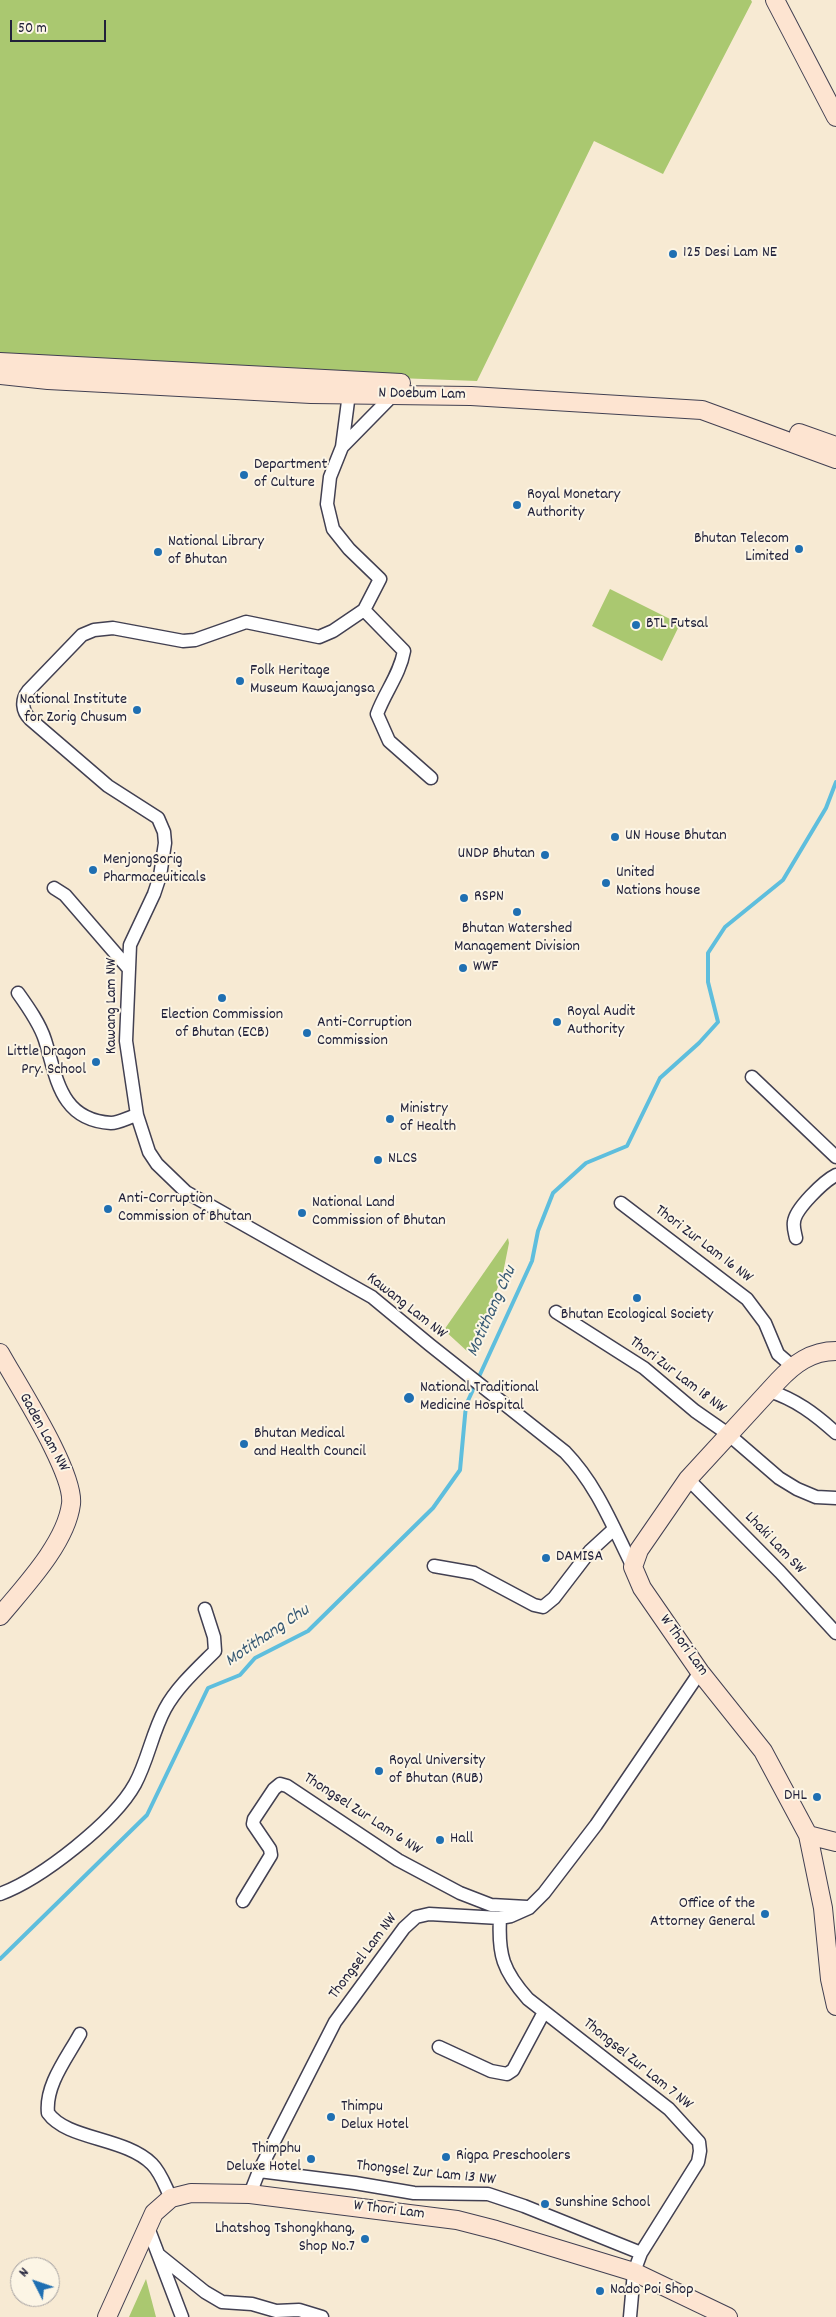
<!DOCTYPE html>
<style>
body{margin:0}
#map{position:relative;width:836px;height:2317px;overflow:hidden;background:#f7ead3;font-family:Dekko,sans-serif}
canvas{display:block}
.north{position:absolute;left:10px;top:2257px;width:50px;height:50px;box-sizing:border-box;background:#fcf5e5;border:1px solid #a5a1a1;border-radius:50%;rotate:311deg;font-size:14px;font-weight:700;line-height:20px;text-align:center;color:#22223b}
.north::after{content:'';display:block;margin:auto;width:18px;height:22px;background:#1f6fb2;clip-path:polygon(50% 0,100% 100%,50% 72%,0 100%)}
.scale{position:absolute;left:10px;top:20px;width:96px;height:22px;box-sizing:border-box;border:2px solid #22223b;border-top:0;padding-left:6px;font-size:15px;line-height:18px;white-space:nowrap;color:#22223b;-webkit-text-stroke:4px #fcf5e5;paint-order:stroke}
</style>
<div id="map">
<canvas width="836" height="2317"></canvas>
<div class="north">N</div>
<div class="scale">50 m</div>
</div>
<script>
const c = document.querySelector('canvas').getContext('2d');
c.lineJoin = 'round';
function fillPath(path, color) {
  c.fillStyle = color;
  c.fill(path, 'evenodd');
}
function strokePath(path, color, width, dash) {
  c.strokeStyle = color;
  c.lineWidth = width;
  c.lineCap = dash ? 'butt' : 'round';
  c.setLineDash(dash || []);
  c.stroke(path);
}
function label(font, color, halo, rows, align = 'center') {
  c.font = font + ' Dekko,sans-serif';
  c.lineWidth = 4;
  c.setLineDash([]);
  c.textBaseline = 'middle';
  c.strokeStyle = halo;
  c.fillStyle = color;
  for (const [text, x, y, turn = 0] of rows) {
    c.save();
    c.translate(x, y);
    c.rotate((+turn || 0) * Math.PI / 180);
    c.textAlign = isNaN(turn) ? turn : align;
    if (halo) c.strokeText(text, 0, 0);
    c.fillText(text, 0, 0);
    c.restore();
  }
}
const green = new Path2D(`
 M0,0H751L752,2L663,174L594,141L477,381L0,363Z
 M610,589L680,624L662,661L592,626Z
 M508,1238L509,1243L503,1273L490,1309L468,1352L444,1330Z
 M146,2279L156,2317H129Z`);
const stream = new Path2D(`
 M0,1959L147,1815L208,1688L240,1675L255,1658L308,1631L433,1508L460,1470L466,1405L532,1261L538,1231L553,1193L586,1163L627,1146L660,1078L699,1043L718,1022L708,982V953L725,927L783,880L826,808L836,782`);
const street = new Path2D(`
 M350,386L342,447L330,477L327,504L333,529L349,549L380,579L364,610L333,631L319,637L246,622L195,640L183,641L113,628L94,630L82,635L28,691C21,700 22,711 30,719L108,786L158,818L164,832L165,843L160,876L154,894L130,945L126,1041L137,1115L149,1152L157,1164L186,1192L372,1297L430,1345L565,1452C597,1485 613,1527 633,1567
 M342,447L396,392
 M364,610L404,651C400,674 385,692 377,714L389,741L431,778
 M54,888L65,895L129,969
 M18,993C28,1007 40,1024 45,1040C57,1078 60,1120 111,1123C119,1123 129,1117 137,1115
 M752,1077L836,1157
 M621,1203L747,1299L765,1323L778,1354L792,1366
 M796,1238C795,1233 793,1227 794,1222C795,1209 824,1181 836,1175
 M556,1312L644,1368L695,1411L728,1434L779,1478L797,1489L816,1497L836,1498
 M769,1391C795,1399 815,1414 836,1433
 M688,1479L780,1572L836,1633
 M434,1566L474,1573L534,1605L543,1607L554,1598L590,1551L614,1529
 M0,1894C41,1879 114,1822 135,1784C148,1760 152,1733 165,1709C177,1687 197,1669 215,1651L214,1637L205,1609
 M243,1901L271,1855L270,1849L253,1824L254,1819L274,1789L280,1784L287,1786L398,1860L460,1893L491,1905L527,1907
 M500,1918C498,1955 503,1971 528,1999L669,2109L699,2142L700,2151L698,2162L641,2253L634,2272L630,2317
 M80,2034C67,2058 45,2085 48,2113C67,2140 125,2137 152,2164C161,2173 165,2186 171,2198
 M439,2047L491,2071L507,2074L513,2070L544,2012
 M259,2171L355,2183L414,2193L488,2194L524,2206L641,2253
 M250,2194L259,2171L335,2022L404,1928L416,1917L429,1914L500,1918L511,1916L529,1908L544,1893L596,1825L700,1672
 M147,2225L182,2317
 M159,2255L205,2292L222,2302L252,2304L276,2311L299,2310L322,2317`);
const secondary = new Path2D(`
 M775,0L836,117
 M0,362L401,383
 M0,375L48,380L311,394L471,396L702,410L836,459
 M799,433L836,446
 M836,1351C811,1351 794,1364 778,1381L688,1479L639,1550L633,1567L642,1588L700,1672L763,1751L808,1835L823,1908L830,1979L836,2006
 M0,1353C17,1384 75,1473 71,1504C66,1543 25,1586 0,1616
 M808,1835L836,1842
 M107,2317L154,2213L171,2198L191,2193L250,2194L457,2220L496,2230L634,2272L728,2317`);
const markers = [
 [673,254,5,"#1f6fb2"],
 [244,475,5,"#1f6fb2"],
 [517,505,5,"#1f6fb2"],
 [799,549,5,"#1f6fb2"],
 [158,552,5,"#1f6fb2"],
 [636,625,5,"#1f6fb2"],
 [240,681,5,"#1f6fb2"],
 [137,710,5,"#1f6fb2"],
 [615,837,5,"#1f6fb2"],
 [545,855,5,"#1f6fb2"],
 [93,870,5,"#1f6fb2"],
 [606,883,5,"#1f6fb2"],
 [464,898,5,"#1f6fb2"],
 [517,912,5,"#1f6fb2"],
 [463,968,5,"#1f6fb2"],
 [222,998,5,"#1f6fb2"],
 [557,1022,5,"#1f6fb2"],
 [307,1033,5,"#1f6fb2"],
 [96,1062,5,"#1f6fb2"],
 [390,1119,5,"#1f6fb2"],
 [378,1160,5,"#1f6fb2"],
 [108,1209,5,"#1f6fb2"],
 [302,1213,5,"#1f6fb2"],
 [637,1298,5,"#1f6fb2"],
 [409,1398,6,"#1f6fb2"],
 [244,1444,5,"#1f6fb2"],
 [546,1558,5,"#1f6fb2"],
 [379,1771,5,"#1f6fb2"],
 [817,1797,5,"#1f6fb2"],
 [440,1840,5,"#1f6fb2"],
 [765,1914,5,"#1f6fb2"],
 [331,2117,5,"#1f6fb2"],
 [446,2157,5,"#1f6fb2"],
 [311,2159,5,"#1f6fb2"],
 [545,2204,5,"#1f6fb2"],
 [365,2239,5,"#1f6fb2"],
 [600,2291,5,"#1f6fb2"]
];
const poiNames = [
 ["125 Desi Lam NE",683,254],
 ["Department",254,466],
 ["of Culture",254,484],
 ["Royal Monetary",527,496],
 ["Authority",527,514],
 ["Bhutan Telecom",789,540,"right"],
 ["Limited",789,558,"right"],
 ["National Library",168,543],
 ["of Bhutan",168,561],
 ["BTL Futsal",646,625],
 ["Folk Heritage",250,672],
 ["Museum Kawajangsa",250,690],
 ["National Institute",127,701,"right"],
 ["for Zorig Chusum",127,719,"right"],
 ["UN House Bhutan",625,837],
 ["UNDP Bhutan",535,855,"right"],
 ["MenjongSorig",103,861],
 ["Pharmaceuiticals",103,879],
 ["United",616,874],
 ["Nations house",616,892],
 ["RSPN",474,898],
 ["Bhutan Watershed",517,930,"center"],
 ["Management Division",517,948,"center"],
 ["WWF",473,968],
 ["Royal Audit",567,1013],
 ["Authority",567,1031],
 ["Election Commission",222,1016,"center"],
 ["of Bhutan (ECB)",222,1034,"center"],
 ["Anti-Corruption",317,1024],
 ["Commission",317,1042],
 ["Little Dragon",86,1053,"right"],
 ["Pry. School",86,1071,"right"],
 ["Ministry",400,1110],
 ["of Health",400,1128],
 ["NLCS",388,1160],
 ["Anti-Corruption",118,1200],
 ["Commission of Bhutan",118,1218],
 ["National Land",312,1204],
 ["Commission of Bhutan",312,1222],
 ["Bhutan Ecological Society",637,1316,"center"],
 ["National Traditional",420,1389],
 ["Medicine Hospital",420,1407],
 ["Bhutan Medical",254,1435],
 ["and Health Council",254,1453],
 ["DAMISA",556,1558],
 ["Royal University",389,1762],
 ["of Bhutan (RUB)",389,1780],
 ["DHL",807,1797,"right"],
 ["Hall",450,1840],
 ["Office of the",755,1905,"right"],
 ["Attorney General",755,1923,"right"],
 ["Thimpu",341,2108],
 ["Delux Hotel",341,2126],
 ["Thimphu",301,2150,"right"],
 ["Deluxe Hotel",301,2168,"right"],
 ["Rigpa Preschoolers",456,2157],
 ["Sunshine School",555,2204],
 ["Lhatshog Tshongkhang,",355,2230,"right"],
 ["Shop No.7",355,2248,"right"],
 ["Nado Poi Shop",610,2291]
];
const streetNames = [
 ["N Doebum Lam",422,395,1],
 ["Kawang Lam NW",113,1006,-90],
 ["Thori Zur Lam 16 NW",703,1245,37],
 ["Kawang Lam NW",406,1307,38],
 ["Thori Zur Lam 18 NW",677,1376,37],
 ["Gaden Lam NW",43,1433,61],
 ["Lhaki Lam SW",774,1544,46],
 ["W Thori Lam",683,1646,54],
 ["Thongsel Zur Lam 6 NW",362,1815,33],
 ["Thongsel Lam NW",364,1957,-53],
 ["Thongsel Zur Lam 7 NW",637,2065,39],
 ["Thongsel Zur Lam 13 NW",426,2174,6],
 ["W Thori Lam",389,2211,7]
];
const waterNames = [
 ["Motithang Chu",493,1312,-66],
 ["Motithang Chu",268,1637,-34]
];
fillPath(green, '#aac870');
strokePath(stream, '#5ebedd', 4);
strokePath(street, '#424052', 15);
strokePath(secondary, '#424052', 20);
strokePath(street, '#fff', 12);
strokePath(secondary, '#fde4d1', 18);
for (const [x, y, r, color] of markers) {
  const dot = new Path2D();
  dot.arc(x, y, r, 0, 2 * Math.PI);
  c.fillStyle = color;
  c.fill(dot);
  strokePath(dot, '#fcf5e5', 2);
}
label('16px', '#22223b', '#fcf5e5', poiNames, 'left');
label('16px', '#22223b', '#fcf5e5', streetNames);
label('italic 18px', '#375974', '#fcf5e5', waterNames);
</script>
